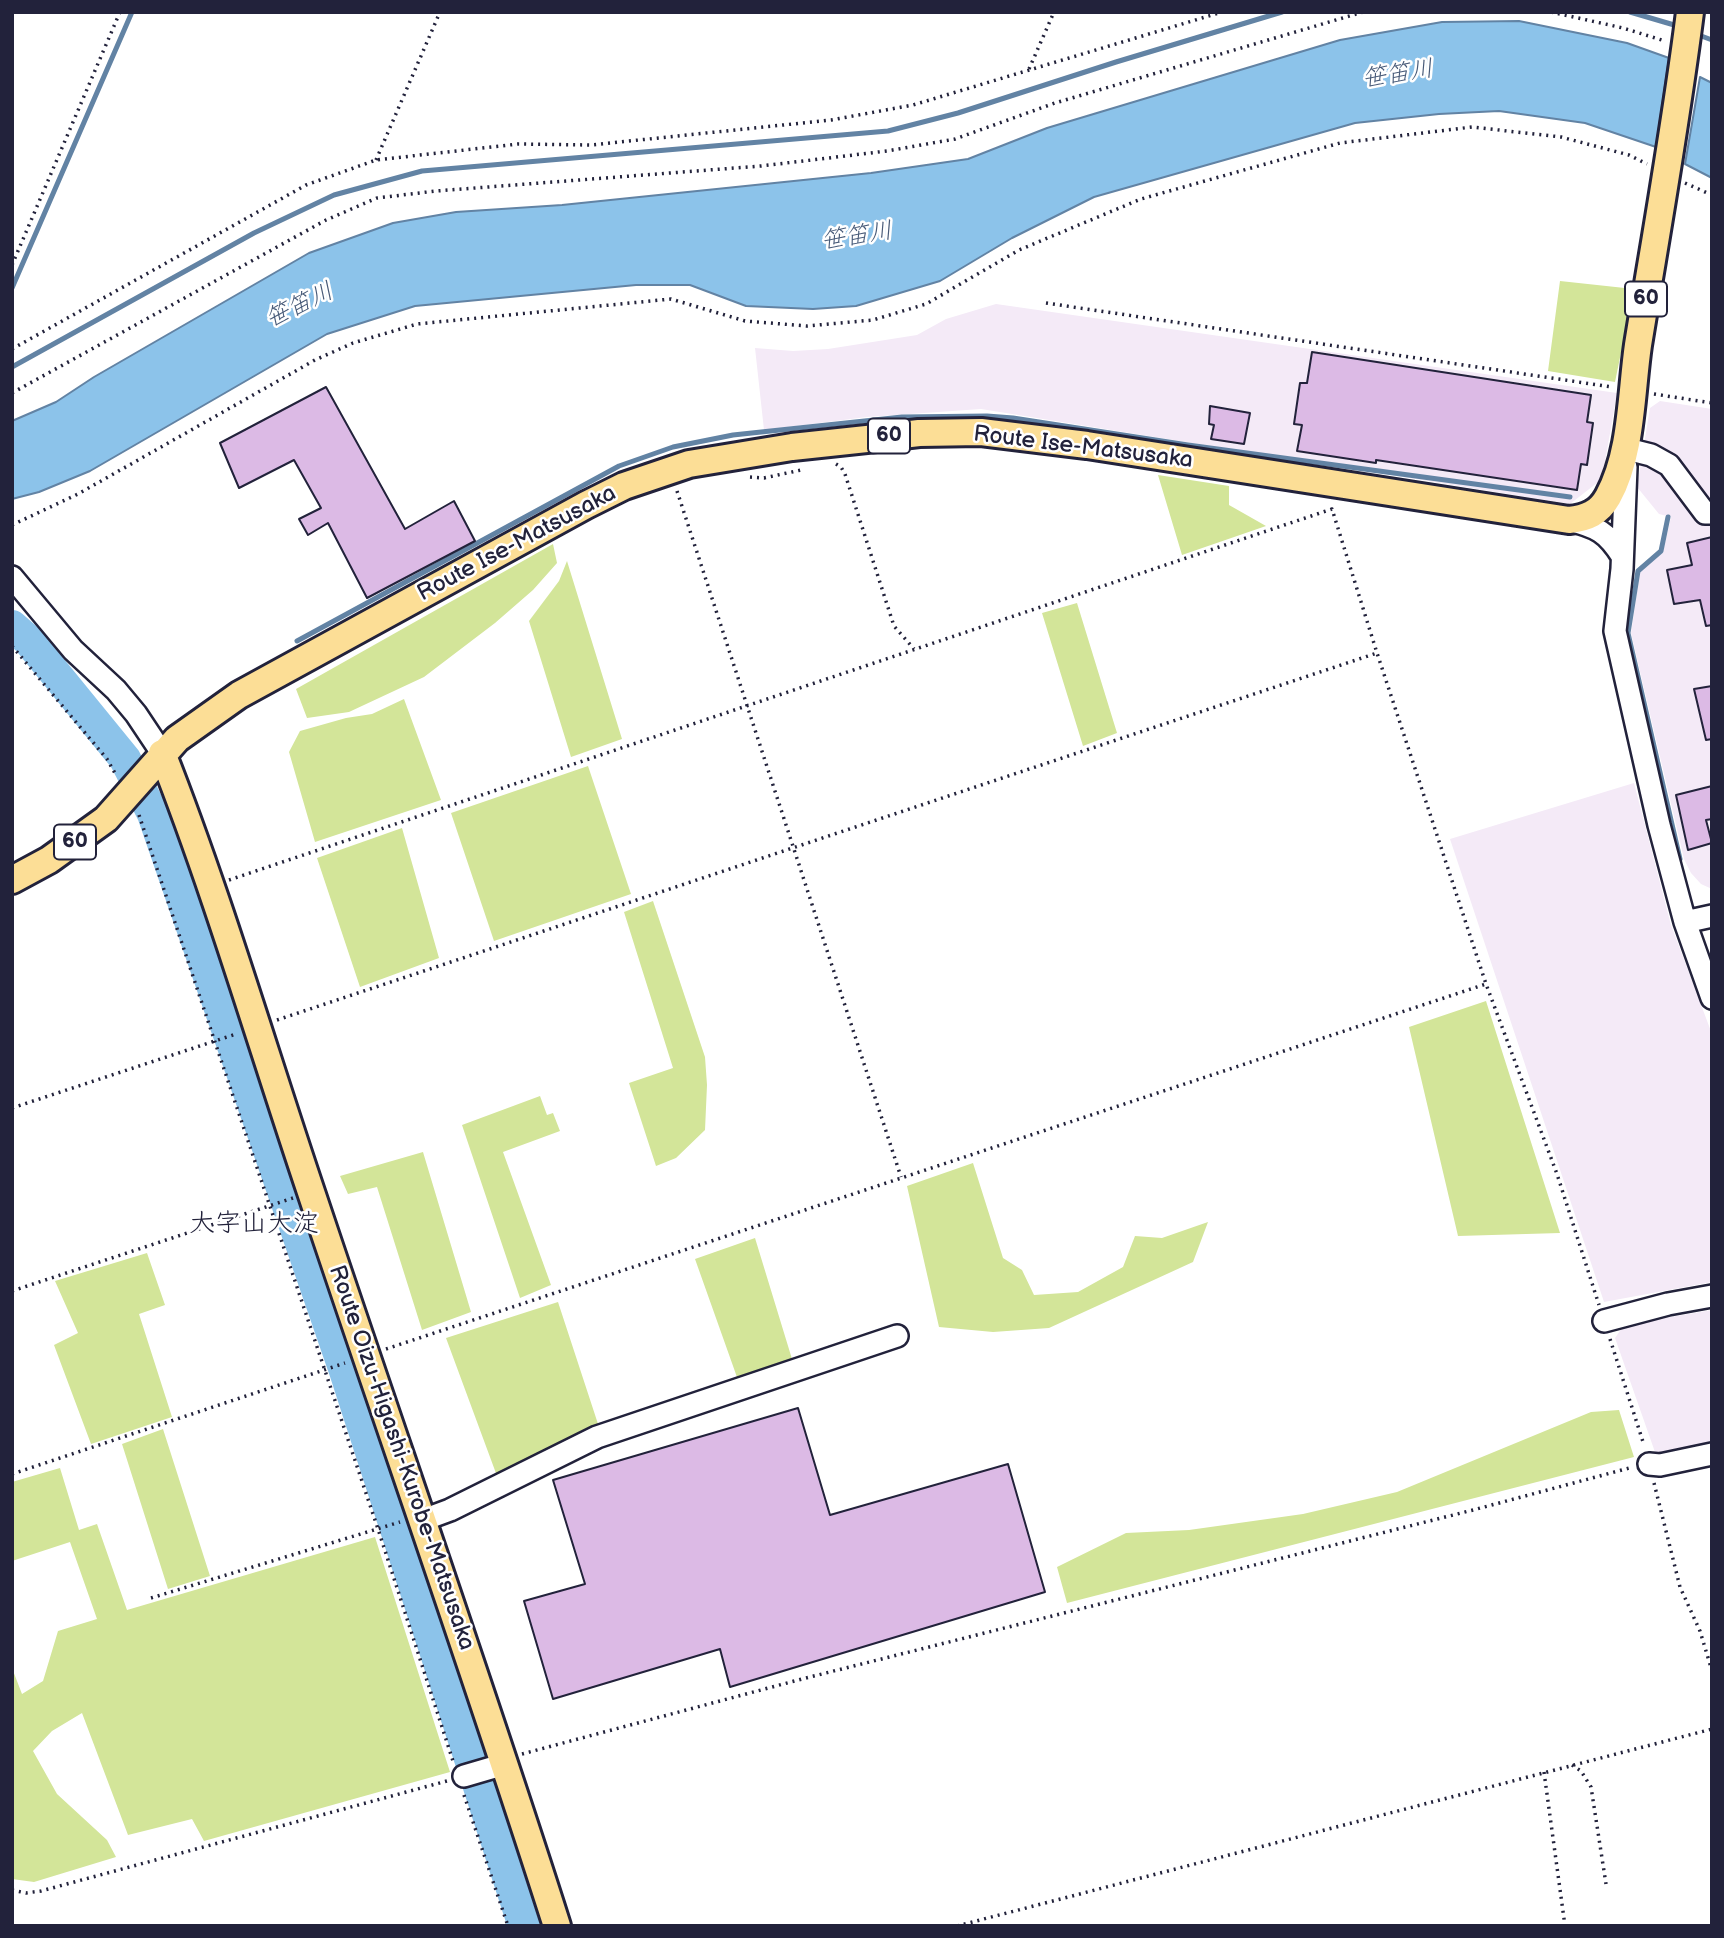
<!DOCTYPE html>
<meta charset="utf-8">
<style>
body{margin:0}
#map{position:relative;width:1724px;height:1938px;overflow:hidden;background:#fff;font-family:"Balsamiq Sans",sans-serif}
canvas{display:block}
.frame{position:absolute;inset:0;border:14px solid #22223b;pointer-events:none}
</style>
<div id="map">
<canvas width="1724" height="1938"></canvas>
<div class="frame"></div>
</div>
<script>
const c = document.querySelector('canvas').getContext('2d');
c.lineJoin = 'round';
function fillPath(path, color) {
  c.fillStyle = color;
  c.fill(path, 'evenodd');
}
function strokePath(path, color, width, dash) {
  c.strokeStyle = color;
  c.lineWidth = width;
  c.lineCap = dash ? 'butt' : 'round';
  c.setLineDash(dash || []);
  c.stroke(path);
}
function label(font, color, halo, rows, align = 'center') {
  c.font = font + ' "Balsamiq Sans","Klee One",sans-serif';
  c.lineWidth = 5;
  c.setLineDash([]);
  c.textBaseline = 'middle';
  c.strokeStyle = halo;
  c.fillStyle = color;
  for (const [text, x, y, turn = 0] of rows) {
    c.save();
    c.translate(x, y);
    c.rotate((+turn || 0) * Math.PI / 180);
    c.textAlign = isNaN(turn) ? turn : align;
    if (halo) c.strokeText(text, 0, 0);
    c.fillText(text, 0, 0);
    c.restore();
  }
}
const built = new Path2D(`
 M996,304L1617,393L1602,479L1570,504L981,409L867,417L764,430L755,348L793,351L828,349L917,335L946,319Z
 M1660,401L1712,409V889L1701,884L1691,873L1684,859L1631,633L1640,572L1663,552L1671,517L1659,514L1637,487L1650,408Z
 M1634,783L1671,925L1712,1034V1282L1604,1302L1450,839Z
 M1712,1310V1443L1656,1455L1615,1338L1624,1325Z`);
const green = new Path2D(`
 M1560,281L1634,289L1615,382L1548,371Z
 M1158,475L1229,486V505L1266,526L1182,555Z
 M553,544L557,563L533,590L495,623L424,677L349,712L307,718L296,689Z
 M567,561L622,739L571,757L529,621L559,581Z
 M1077,603L1117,733L1083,746L1042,613Z
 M404,699L441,800L315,842L289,752L300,731L346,718L372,714Z
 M588,766L631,894L494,941L451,813Z
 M402,828L439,958L360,987L317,858Z
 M653,901L705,1057L707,1085L705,1130L676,1158L656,1166L629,1083L673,1068L624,912Z
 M1486,1001L1560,1233L1458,1236L1409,1027Z
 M540,1096L547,1115L553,1113L560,1131L503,1152L551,1285L520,1298L462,1125Z
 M423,1152L471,1312L422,1330L377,1187L348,1194L340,1176Z
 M973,1163L1003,1258L1022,1270L1034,1295L1078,1292L1123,1267L1135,1236L1162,1238L1208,1222L1193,1262L1049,1328L993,1332L939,1327L907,1186Z
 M755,1238L792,1359L738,1380L695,1259Z
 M147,1253L165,1305L139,1314L172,1417L91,1444L54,1345L78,1333L55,1281Z
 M558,1302L599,1427L497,1476L446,1338Z
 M1619,1410L1634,1457L1067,1603L1057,1567L1126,1533L1189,1530L1303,1514L1397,1492L1591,1412Z
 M163,1429L210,1576L168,1589L122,1444Z
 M60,1468L79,1530L97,1524L127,1610L375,1537L450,1772L204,1841L192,1819L128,1835L82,1713L52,1731L33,1751L57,1794L107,1840L116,1857L34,1882L12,1879V1668L22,1694L43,1681L58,1631L97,1619L70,1542L12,1561V1482Z`);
const water = new Path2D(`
 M1519,21L1627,43L1669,58L1656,147L1585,123L1499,111L1439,114L1355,123L1094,197L1012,238L940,281L856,306L813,309L746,306L690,285H636L415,306L327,334L90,471L39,492L12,499V421L56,402L94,377L309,253L393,223L456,212L562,205L871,173L968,159L1047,128L1340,40L1442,22Z
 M1700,77L1712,83V178L1685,164Z`);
const stream = new Path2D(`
 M1630,12L1681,27
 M1696,34L1712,40
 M12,288L132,12
 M12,367L254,233L334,195L422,171L888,131L958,113L1116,62L1282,12
 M1668,517L1661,551L1638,571L1628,633L1680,859
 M297,641L619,466L673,447L733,435L902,417L987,416L1013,418L1188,445L1570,497`);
const river = new Path2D(`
 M12,626L28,640L125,759L153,814L345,1371L524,1926`);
const building = new Path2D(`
 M1312,352L1591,395L1587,422L1593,423L1587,465L1581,464L1577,490L1376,460V463L1297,451L1302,425L1294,424L1300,383H1307Z
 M326,387L405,529L454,501L475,541L367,598L328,523L308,535L299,519L321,508L294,460L239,488L220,443Z
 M1210,406L1250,413L1244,444L1211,439L1214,425L1209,424Z
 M1712,537V625L1706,626L1700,600L1674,604L1667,570L1692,565L1687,543Z
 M1712,686V739L1706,740L1694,689Z
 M1712,786V819L1706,820L1712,843L1688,850L1676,795Z
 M798,1408L830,1515L1008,1464L1045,1592L730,1687L720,1649L553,1699L524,1601L585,1584L553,1480Z`);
const path = new Path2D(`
 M1551,12L1623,28L1665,41
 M1029,69L1054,12
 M376,160L440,12
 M1685,183L1712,195
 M12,265L120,12
 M1046,303L1612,387
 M12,349L306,185L376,160L518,144L591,145L831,120L913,105L1222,12
 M12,393L326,220L377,198L436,191L761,166L887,151L955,139L1055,103L1363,12
 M1654,394L1712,403
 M836,464L841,467L845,474L894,626L914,649
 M750,477L764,478L801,470
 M677,491L901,1177
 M12,525L78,494L315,360L353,343L417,324L671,299L745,321L807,326L873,320L926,304L1019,250L1141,199L1340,143L1472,127L1561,137L1629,155L1647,164
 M12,646L107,759L116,775
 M139,815L378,1529L453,1761
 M229,880L1332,509L1377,653L1486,984L1557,1174L1599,1305
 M277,1020L1377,653
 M12,1108L236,1034
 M12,1291L293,1198
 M1610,1339L1644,1445
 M386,1349L1486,984
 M12,1474L345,1363
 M1654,1483L1680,1587L1700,1631L1712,1671
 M151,1598L400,1522
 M522,1754L802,1679L1473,1510L1633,1467
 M1572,1765L1581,1771L1591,1787L1606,1884
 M1544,1772L1565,1926
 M464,1795L508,1926
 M12,1890L26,1893L41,1891L447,1781
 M957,1926L1712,1729`);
const minor = new Path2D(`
 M1627,449L1651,455L1669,465L1705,513H1712
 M1626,467L1622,569L1615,631L1659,825L1685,922L1712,998
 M1569,520C1597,527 1607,532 1622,556
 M12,577L73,650L116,690L136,714L162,753
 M1685,922L1712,916
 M1604,1321L1668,1304L1712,1296
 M1649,1464L1660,1465L1712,1454
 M423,1520L450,1510L597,1437L897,1336
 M464,1776L505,1764`);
const major = new Path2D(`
 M162,753C219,898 262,1047 312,1195C393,1438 479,1681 557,1926
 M12,880L49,860L106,819L177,739L239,695L586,505L624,486L689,464L792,447L876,438L919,433L981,432L1087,445L1569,520C1587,518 1599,513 1608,497C1632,454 1631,393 1638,345C1656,234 1676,124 1690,12`);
const shields = [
 [1646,299,42],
 [889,436,42],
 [75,842,42]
];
const shieldNames = [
 ["60",1646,299],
 ["60",889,436],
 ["60",75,842]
];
const streetNames = [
 ["Route Ise-Matsusaka",1083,448,7],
 ["Route Ise-Matsusaka",517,544,-28],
 ["Route Oizu-Higashi-Kurobe-Matsusaka",401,1458,71]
];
const waterNames = [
 ["笹笛川",1398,75,-9],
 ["笹笛川",857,237,-9],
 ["笹笛川",300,306,-26]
];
const quarterNames = [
 ["大字山大淀",254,1224]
];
fillPath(built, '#f4eaf7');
fillPath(green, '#d3e599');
fillPath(water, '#8cc3ea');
strokePath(water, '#6283a4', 2);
strokePath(stream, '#6283a4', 5);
strokePath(river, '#8cc3ea', 32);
fillPath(building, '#dcbae5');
strokePath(building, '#22223b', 2);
strokePath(minor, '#22223b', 26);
strokePath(major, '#22223b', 32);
strokePath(path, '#22223b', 3.5, [2, 5]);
strokePath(minor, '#fff', 21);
strokePath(major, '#fcde96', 26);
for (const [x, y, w] of shields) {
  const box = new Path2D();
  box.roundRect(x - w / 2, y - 17.5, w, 35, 5);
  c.fillStyle = '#fff';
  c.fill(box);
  strokePath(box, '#22223b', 2);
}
label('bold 21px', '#22223b', null, shieldNames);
label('23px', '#22223b', '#fff', streetNames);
label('italic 24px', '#475a78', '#fff', waterNames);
label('26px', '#22223b', '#fff', quarterNames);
</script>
